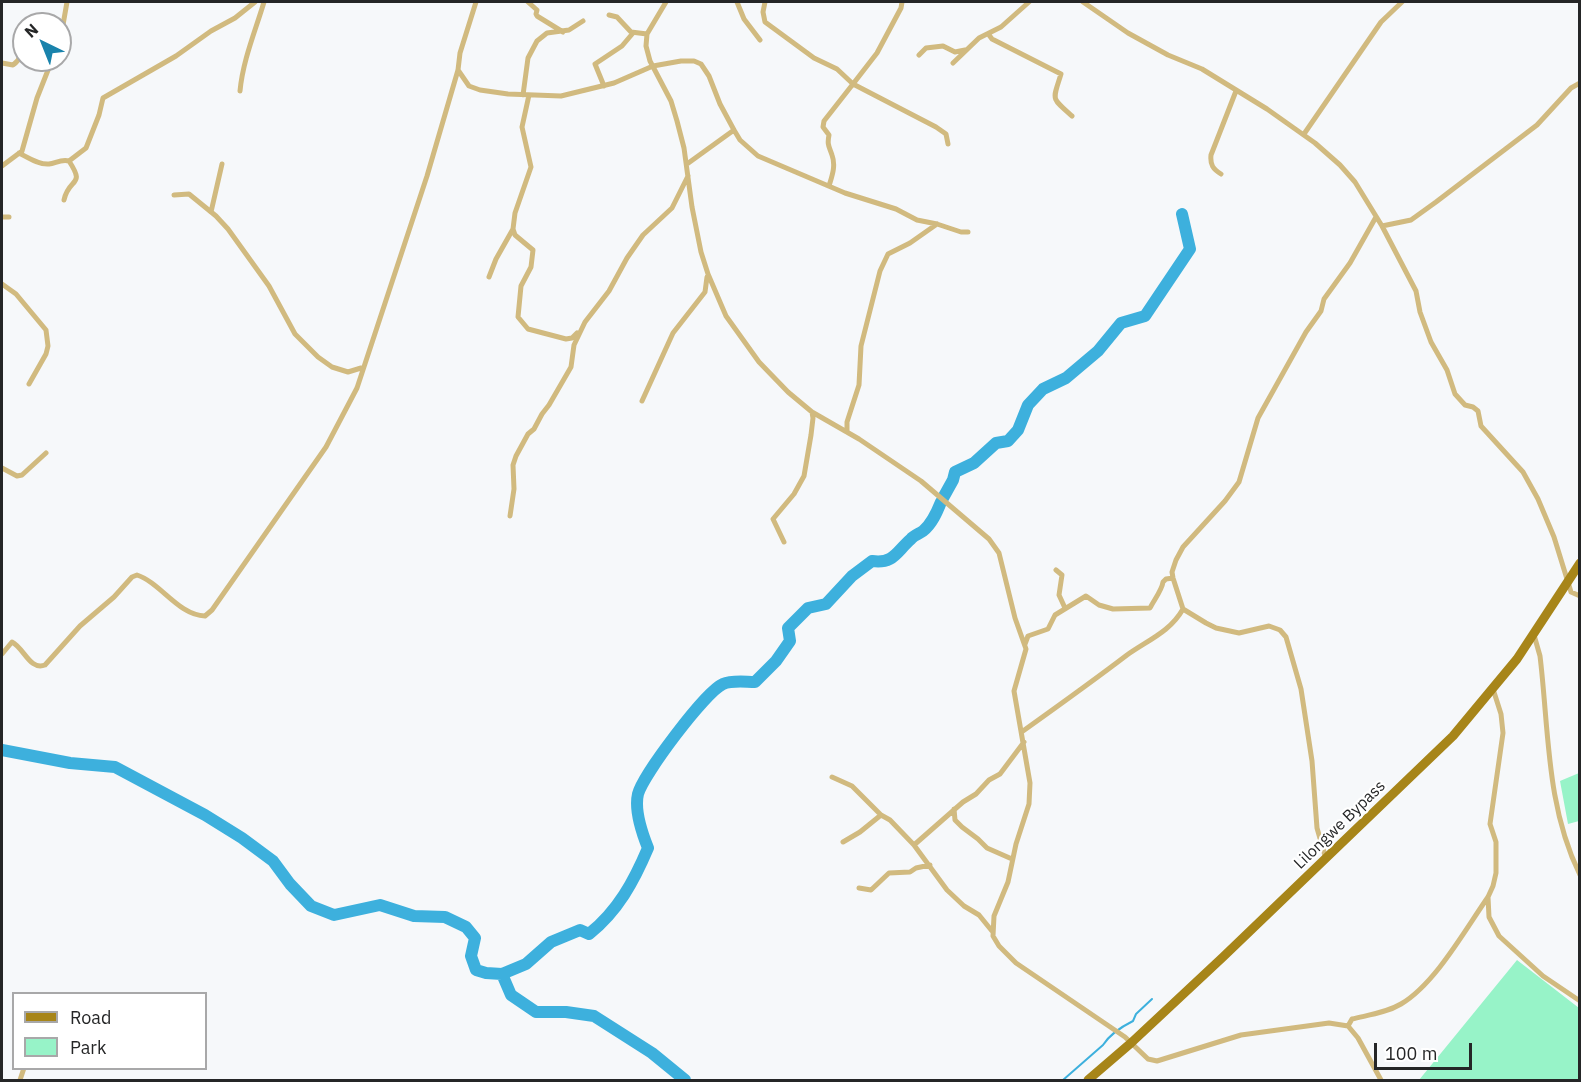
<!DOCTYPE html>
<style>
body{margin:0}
#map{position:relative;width:1581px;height:1082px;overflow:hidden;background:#f6f8fa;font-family:"IBM Plex Sans",sans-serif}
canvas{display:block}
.frame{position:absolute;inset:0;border:3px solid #252627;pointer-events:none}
.legend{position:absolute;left:12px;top:992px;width:195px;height:78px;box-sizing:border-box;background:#fff;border:2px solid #a8a8a9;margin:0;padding:8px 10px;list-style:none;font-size:18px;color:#252627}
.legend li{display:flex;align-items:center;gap:12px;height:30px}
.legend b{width:30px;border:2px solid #a8a8a9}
.north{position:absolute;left:12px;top:12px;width:60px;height:60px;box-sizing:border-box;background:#fff;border:2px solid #a8a8a9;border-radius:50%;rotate:317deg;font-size:16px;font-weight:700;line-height:24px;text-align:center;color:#252627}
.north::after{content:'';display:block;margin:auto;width:21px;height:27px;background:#1983ac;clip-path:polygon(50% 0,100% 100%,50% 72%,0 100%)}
.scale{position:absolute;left:1374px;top:1043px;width:98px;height:27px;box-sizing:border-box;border:3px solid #252627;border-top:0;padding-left:8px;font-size:18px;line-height:21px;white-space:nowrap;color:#252627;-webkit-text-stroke:4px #fff;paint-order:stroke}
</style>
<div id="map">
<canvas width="1581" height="1082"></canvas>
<div class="frame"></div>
<ul class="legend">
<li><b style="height:8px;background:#a78519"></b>Road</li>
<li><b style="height:16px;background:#97f3c8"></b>Park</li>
</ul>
<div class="north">N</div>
<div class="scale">100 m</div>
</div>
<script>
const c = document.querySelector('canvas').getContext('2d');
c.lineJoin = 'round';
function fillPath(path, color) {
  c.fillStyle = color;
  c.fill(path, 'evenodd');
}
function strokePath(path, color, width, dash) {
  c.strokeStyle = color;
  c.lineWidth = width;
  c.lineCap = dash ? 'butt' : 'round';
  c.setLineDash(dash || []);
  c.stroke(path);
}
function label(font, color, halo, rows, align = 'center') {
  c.font = font + ' "IBM Plex Sans",sans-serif';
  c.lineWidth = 4.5;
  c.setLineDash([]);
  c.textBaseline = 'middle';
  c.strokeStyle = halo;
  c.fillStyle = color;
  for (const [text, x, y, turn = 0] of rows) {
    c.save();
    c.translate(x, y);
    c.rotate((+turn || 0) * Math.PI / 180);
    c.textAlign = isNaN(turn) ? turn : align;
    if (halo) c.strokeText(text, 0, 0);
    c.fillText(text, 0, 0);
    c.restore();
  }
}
const green = new Path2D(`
 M1579,773V821L1568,824L1560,781Z
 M1517,960L1579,1008V1080H1419Z`);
const stream = new Path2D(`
 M1063,1080L1103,1045C1110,1034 1121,1027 1133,1021L1136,1014L1152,999`);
const river = new Path2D(`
 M943,498L953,480L955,472L974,463L996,443L1008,441L1018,430L1028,405L1043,389L1066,378L1098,351L1121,323L1145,316L1190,249L1182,214
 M2,750L70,763L115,767L205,815L242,838L273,861L290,884L311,906L334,915L380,905L414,916L445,917L466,927L475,938L471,956L476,970L486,973L502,974L526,964L551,942L580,930L589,934C618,911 634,881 648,848C642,833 634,811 638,794C643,775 705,692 723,684C732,680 745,682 755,682L776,661L790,641L788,628L808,608L826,604L852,576L872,561C894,564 896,552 911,539C914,535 919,534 923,531C932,524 937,512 941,502
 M502,974L511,995L536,1012H566L594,1016L652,1053L685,1080`);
const street = new Path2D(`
 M528,2L537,10L536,14L537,16L563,32
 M666,2L647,34L646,46L650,61L671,101L677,121L684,148L692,207L701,252L708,274L726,316L759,362L788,392L812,412L859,439L921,481L989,539L999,553L1015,618L1026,649L1014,691L1030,783L1029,804L1016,844L1008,882L994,916L993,936L999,946L1016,963L1125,1037L1148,1059L1157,1061L1241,1035L1329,1023L1348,1026L1358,1038L1381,1080
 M737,2L744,19L760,40
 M765,2L763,12L765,22L814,58L837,69L853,84L824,121L823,127L829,135C827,145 829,146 832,155C836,166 832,176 829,186
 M902,2L901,8L877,53L853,84L936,127L946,134L948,144
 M1083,2L1128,33L1168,55L1202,69L1267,109L1315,143L1340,165L1355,182L1382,226L1416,291L1420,312L1431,342L1447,370L1455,394L1465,405L1473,407L1478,411L1481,426L1523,472L1538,499L1554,537L1571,592L1580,596
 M609,15L617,17L631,32L647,34
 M989,35L992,39L1061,74C1053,100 1050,97 1072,116
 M60,42L67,2
 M919,55L926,48L943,46L955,52L965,50
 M2,63L13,65C23,58 22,48 24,37
 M953,63L979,38L1001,27L1029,2
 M458,70L469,86L480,90L508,94L561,96L614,83L653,66L681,61H694L701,64L709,76L720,104L734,130
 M604,86L595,64L622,46L633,33
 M240,91C243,60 255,32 264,2
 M523,95L528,58L537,41L547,33L569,30L583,21
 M529,95L522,127L531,167L515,213L513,229L515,235L533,250L531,267L521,286L518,317L528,329L566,339L572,338L577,333
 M1304,134L1381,22L1402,2
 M19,153C27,157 39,165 49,164C56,163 61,159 69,161C86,187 69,177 64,200
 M69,161L86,148L99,115L103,98L176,56L211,31L235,18L255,2
 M687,164L734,130L740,140L758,156L845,193L896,209L917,220L937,224L961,232H968
 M2,166L22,151L37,98L52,60
 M1221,174C1213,169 1210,165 1211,155L1236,91
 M174,195L189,194L216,216L228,229L269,286L295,334L318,357L332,367L348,372L361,368
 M211,212L222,164
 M2,217H9
 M1382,226L1411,220L1436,202L1537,125L1571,88L1580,83
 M489,277L496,259L513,229
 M2,284L16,294L46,330L48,346L46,354L29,384
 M642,401L673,333L705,292L707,277
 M847,432V422L859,385L861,346L880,271L888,254L910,243L937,224
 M2,468L17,476L22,475L46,453
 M510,516L514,489L513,465L516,456L528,434L534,429L542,414L549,405L571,367L574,345L585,322L609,291L627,258L643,235L672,208L688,176
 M784,542L773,519L794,494L804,476L811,435L813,418L812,412
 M1056,570L1062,575L1059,595L1065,608
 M1534,635L1540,656C1549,730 1546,806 1580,875
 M1025,644L1028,636L1048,629L1055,615L1086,596L1099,605L1113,609L1150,608C1154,600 1162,590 1163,582L1166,579L1173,578
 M2,654L12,642C24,648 30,671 45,665L80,626L114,597L132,577L137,575C161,583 178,615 205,616L212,610L326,447L357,388L427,176L458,70L460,53L476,2
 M1023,731C1058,706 1093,681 1127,655C1148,640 1170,632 1183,609
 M832,777L852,786L881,815L890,820L914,845L947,890L964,906L979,915L992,931
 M954,809L955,820L962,827L978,839L987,848L1012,859
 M843,842L860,832L881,815
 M914,845L963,802L976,794L989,780L1000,774L1024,742
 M1326,859L1317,828L1312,761L1301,689L1286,637L1280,630L1269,626L1239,633L1216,628L1206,623L1183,609L1173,578L1172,572L1176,560L1183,547L1225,501L1239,482L1258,418L1306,332L1321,311L1324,299L1350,263L1376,217
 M859,888L871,890L889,873L910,872L916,868L930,865
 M1488,897L1489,917L1499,936L1543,976L1580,1001
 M1348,1026L1352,1019C1368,1015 1386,1013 1401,1004C1435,984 1465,930 1488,897L1493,886L1496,873V842L1490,824L1503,733L1501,714L1493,689
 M20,1080L24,1068`);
const primary = new Path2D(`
 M1088,1080L1131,1043L1223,957L1453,736L1517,659L1580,563`);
const streetNames = [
 ["Lilongwe Bypass",1340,825,-44]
];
fillPath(green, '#97f3c8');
strokePath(stream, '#3db0dd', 2);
strokePath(river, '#3db0dd', 12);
strokePath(street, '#d1ba7f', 5);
strokePath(primary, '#a78519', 9);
label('16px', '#252627', '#fff', streetNames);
</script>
